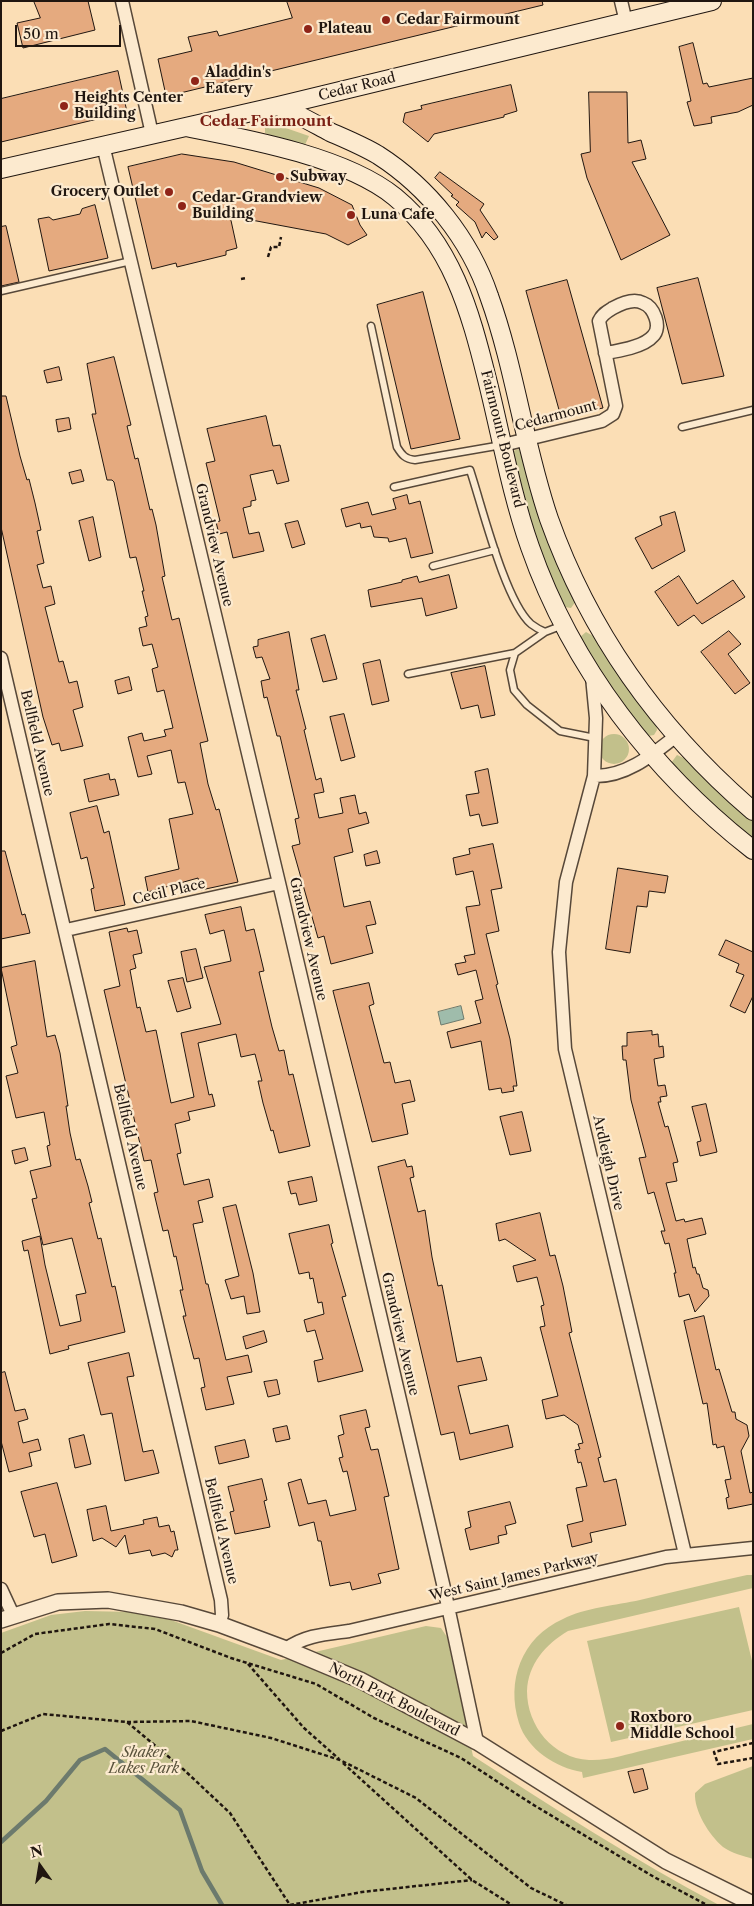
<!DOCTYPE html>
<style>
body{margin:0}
#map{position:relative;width:754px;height:1906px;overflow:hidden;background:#fbdeb5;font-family:"Libre Caslon Text",serif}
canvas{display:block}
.frame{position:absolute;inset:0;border:2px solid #201610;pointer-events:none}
.north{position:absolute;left:15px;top:1841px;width:50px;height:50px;-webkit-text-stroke:4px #fceacf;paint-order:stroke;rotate:347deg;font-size:14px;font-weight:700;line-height:20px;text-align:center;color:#201610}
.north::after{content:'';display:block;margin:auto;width:18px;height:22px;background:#201610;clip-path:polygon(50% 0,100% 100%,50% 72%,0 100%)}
.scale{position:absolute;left:15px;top:25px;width:106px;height:22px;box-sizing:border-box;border:2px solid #201610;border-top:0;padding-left:6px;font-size:15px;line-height:18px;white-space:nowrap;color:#201610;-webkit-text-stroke:4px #fceacf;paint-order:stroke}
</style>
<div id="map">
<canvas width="754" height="1906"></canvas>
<div class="frame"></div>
<div class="north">N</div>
<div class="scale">50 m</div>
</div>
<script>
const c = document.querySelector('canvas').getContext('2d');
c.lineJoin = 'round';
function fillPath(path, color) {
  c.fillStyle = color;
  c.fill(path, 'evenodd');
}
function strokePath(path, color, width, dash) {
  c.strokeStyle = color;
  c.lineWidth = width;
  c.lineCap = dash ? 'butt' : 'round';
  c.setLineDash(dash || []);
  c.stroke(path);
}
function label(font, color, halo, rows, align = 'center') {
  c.font = font + ' "Libre Caslon Text",serif';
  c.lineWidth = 4.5;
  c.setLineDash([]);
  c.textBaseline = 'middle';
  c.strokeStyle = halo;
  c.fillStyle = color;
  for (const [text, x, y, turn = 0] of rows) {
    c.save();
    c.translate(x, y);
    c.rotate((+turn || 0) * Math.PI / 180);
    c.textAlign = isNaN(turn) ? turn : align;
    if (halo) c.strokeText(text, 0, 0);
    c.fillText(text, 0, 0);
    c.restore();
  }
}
const green = new Path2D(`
 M277,125L309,136L304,147L265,133V127Z
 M519,449L541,515L576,601L571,608L565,607C541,558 526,508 513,454V451Z
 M586,632L595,637L656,724L657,730L654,735L648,736L616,696L580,637Z
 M599 749a15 15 0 1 1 30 0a15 15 0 1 1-30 0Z
 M677,755L686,759L753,819V842L724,818L671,763Z
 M747,1575H753V1588L568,1631C546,1644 528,1664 527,1691C527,1726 553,1758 589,1760C608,1761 627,1754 645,1750C681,1741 717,1733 753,1724V1739L583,1778L582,1772C556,1768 527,1749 519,1723C506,1681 521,1638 563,1619C584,1608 617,1605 640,1600C676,1591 711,1583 747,1575Z
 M739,1607L753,1665V1710L611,1742L587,1641Z
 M85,1611L133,1612L171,1620L281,1660L426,1626L441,1628L447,1637L473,1756C554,1808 634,1860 719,1905H1V1633L51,1615Z
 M753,1766V1859C744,1856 731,1853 723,1847C709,1835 694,1811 695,1793L705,1784Z`);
const water = new Path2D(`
 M461,1006L464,1019L441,1025L438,1012Z`);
const stream = new Path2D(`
 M1,1842L46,1801L80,1760L105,1749L180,1810L202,1871L222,1905`);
const building = new Path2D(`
 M34,1H88L95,30L23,48L17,23L40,18Z
 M287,1H542L543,5L172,95L165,91L158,59L192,51L188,37L217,31L219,36L292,18Z
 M693,43L703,84L707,83L709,87L753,78V105L738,112L711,117L712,123L694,126L687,102L691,101L679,47Z
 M118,71L127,112L1,142V99Z
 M511,85L517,111L504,115V117L434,134L428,142L403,122L405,113L422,109L421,106Z
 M589,92H627L628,143L641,140L646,159L632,162L670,235L621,260L587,178L581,154L590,152Z
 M182,154L234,162L319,188L352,205L360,225L367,235L348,245L326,234L230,216L237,248L226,251V255L177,267L176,263L152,269L128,167Z
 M440,172L484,204L480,210L498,237L494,240L486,232L482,238L475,222L456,205L459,202L451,196L453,195L435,178Z
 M95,205L108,258L49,271L38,219L49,217L53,220L80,214L82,209Z
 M6,226L19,282L1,286V227Z
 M698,278L724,376L682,384L657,288Z
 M567,280L603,408L561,417L526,291Z
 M423,292L460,439L411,449L377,305Z
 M114,357L131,425L127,426L135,459L138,458L150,510L152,509L156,525L165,576L162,577L172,620L179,618L208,741L200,743L208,784L216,810L219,809L238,882L201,890L198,878L148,892L145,877L179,869L169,819L193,814L185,782L178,783L171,750L147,756L152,774L138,777L128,737L142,733L144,741L166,736L164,730L173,728L164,690L157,692L152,669L158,667L152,644L143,646L139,628L147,626L145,617L148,616L142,591H144L136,557L130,558L114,482L112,480H107L92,414H96L87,364Z
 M59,367L62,380L47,383L44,371Z
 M1,396H6L20,456L27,480L29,479L35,503L41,530L37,531L44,563L37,565L43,588L51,586L55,604L45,607L59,662L63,661L69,683L77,681L83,707L73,710L83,746L61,751L59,743L52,745L43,717L1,527Z
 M266,416L273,446L280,445L289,481L277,484L273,470L250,475L256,500L251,501V506L243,508L249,534L259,532L264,551L233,558L227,532L219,534L216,522L220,521L206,463L215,461L207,429Z
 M69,418L71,429L58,432L56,420Z
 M81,470L84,481L72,484L69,473Z
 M407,495L409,504L420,501L433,553L411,558L406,538L389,542L388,538L374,537L371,526L361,528L360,523L346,527L341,509L368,502L372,515L396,509L393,499Z
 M675,512L685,551L652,569L635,538L662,525L660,517Z
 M93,517L101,557L89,561L79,521Z
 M298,521L305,544L292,548L285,524Z
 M449,575L457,608L426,616L422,598L371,607L368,590L402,582V580L417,576L419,582Z
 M679,576L697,604L733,580L745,597L702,624L694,615L678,626L655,592Z
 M729,631L741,644L728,654L750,683L735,694L701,652Z
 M289,632L299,690H296L306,729L304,730L316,780L321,778L324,792L314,794L319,818L343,813L340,798L355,795L359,814L366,812L369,823L348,829L353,852L334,857L344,907L370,901L376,924L366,926L373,953L331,964L324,936L318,938L292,846L300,844L295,819L299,818L280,736H277L267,697L264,698L261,681L270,679L262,657L256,658L253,647L258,646V640Z
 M325,635L337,679L323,682L311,639Z
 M380,660L389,701L372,705L363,664Z
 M485,666L495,715L481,718L478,705L461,709L451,673Z
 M129,677L132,690L118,694L115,681Z
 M344,714L355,757L341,761L330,717Z
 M488,769L498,823L482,826L479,814L470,816L466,795L479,793L475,772Z
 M109,774L110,780L115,779L119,795L89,802L84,780Z
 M97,806L104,833L109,831L125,905L95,911L91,889L94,888L87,857L81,859L70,813Z
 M493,844L502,888L491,890L499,931L486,934L498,984L496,985L510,1039L517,1086H513L514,1091L502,1093L501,1088L489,1090L481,1041L451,1048L447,1032L481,1023L475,1001L483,999L476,970L458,975L455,964L466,962L464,956L475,954L466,907L480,905L473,871L456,875L453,858L470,854L469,849Z
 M1,851H5L22,915L25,914L30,933L1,939Z
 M377,851L380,863L366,866L364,855Z
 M618,868L668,876L665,893L649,891L647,907L637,906L630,953L606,949Z
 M241,907L246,931L254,929L264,971L259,972L272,1027L279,1051L284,1050L289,1075L293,1074L310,1146L279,1153L273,1130L271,1131L263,1103L258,1081H262L255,1054L241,1057L236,1034L198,1043L209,1095L212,1094L215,1106L188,1112L190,1120L175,1124L181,1153L177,1154L184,1185L209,1179L213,1197L198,1201L203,1222L193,1224L206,1284H208L226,1360L248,1355L252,1372L227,1377L234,1404L206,1410L201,1388L205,1387L199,1358L194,1359L183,1316H186L180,1290H183L176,1256L174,1257L168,1230L163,1231L154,1193L158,1192L151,1160L144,1161L104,990L120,986L109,932L127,928L128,932L137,930L142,953L133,955L136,968L130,970L137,1008L140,1007L146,1032L156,1030L171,1103L194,1097L181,1033L221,1024L204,967L231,961L224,930L210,934L205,915Z
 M726,940L753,952V996L745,1013L730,1006L744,975L736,972L739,964L719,955Z
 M196,949L203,978L187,982L181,952Z
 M35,961L47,1037L55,1035L60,1053L68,1106H66L70,1133L76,1160L80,1159L88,1186L92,1202L89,1203L98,1239L101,1238L112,1287L115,1286L125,1332L68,1346L69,1349L50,1354L28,1250L24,1251L22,1241L40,1236L45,1265L60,1326L81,1321L76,1295L86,1293L72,1238L43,1245L32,1199L37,1198L30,1171L51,1166L47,1146L50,1145L44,1112L16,1118L6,1076L18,1073L11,1047L17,1045L1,968Z
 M183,978L191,1008L177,1012L168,981Z
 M369,983L374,1004L369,1006L384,1063L390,1062L395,1083L410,1080L415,1101L402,1104L408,1134L372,1142L333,991Z
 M652,1031V1035L658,1034L659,1047L663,1046L664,1057L654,1059L658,1086L665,1085L667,1096L660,1097L661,1102H658L665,1127L668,1126L678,1162L673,1163L677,1181L666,1183L676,1221L684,1219L685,1222L702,1218L706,1234L687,1239L693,1268L695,1267L697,1274H699L703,1288L708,1290L709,1296L695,1312L689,1294L679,1297L674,1273H676L669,1243L665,1244L661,1231H665L654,1192L648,1194L639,1158L646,1157L631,1100L626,1060H623L622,1046H627V1033Z
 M706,1104L717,1152L700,1156L697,1142L701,1141L692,1107Z
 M522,1112L531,1151L510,1155L500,1117Z
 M25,1148L28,1160L15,1164L12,1151Z
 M405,1160L407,1167L412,1166L414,1177L410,1178L418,1212L425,1210L432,1257L438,1286L442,1285L457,1362L481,1357L487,1380L458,1386L470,1434L508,1425L513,1447L460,1460L454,1432L441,1435L378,1167Z
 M312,1177L317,1201L299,1205L296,1193L291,1194L288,1182Z
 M236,1205L253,1273L260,1312L247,1314L244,1296L231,1299L225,1280L239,1276L223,1208Z
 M540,1213L550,1256L555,1255L563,1286L572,1332L569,1333L601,1457L598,1458L604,1482L616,1479L626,1525L590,1533L592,1542L572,1547L567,1525L583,1521L576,1488L587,1486L581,1462L578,1463L575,1450L580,1449L578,1444L583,1443L578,1425L564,1415L546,1419L542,1400L558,1396L540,1327L545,1326L541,1306L544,1305L537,1277L517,1282L513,1266L536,1260L505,1239L499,1241L496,1224Z
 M329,1225L333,1243L331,1244L346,1296L342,1297L363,1371L318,1382L314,1361L323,1359L315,1330L307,1332L304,1320L324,1314L322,1302L318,1303L313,1278L310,1279L309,1272L299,1274L289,1234Z
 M704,1316L716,1370L719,1369L732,1412H735L736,1419L747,1425L749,1436L741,1451L750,1493L753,1492V1504L728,1509L726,1498L729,1497L725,1480L731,1479L724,1446L717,1448L716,1444L713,1445L707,1403L703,1404L684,1321Z
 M264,1331L267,1342L246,1349L243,1337Z
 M129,1353L134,1376L127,1377L143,1452L153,1450L159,1473L125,1481L112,1413L101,1415L88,1363Z
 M5,1372L15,1411L25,1409L28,1419L18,1422L23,1443L38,1439L41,1450L29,1453L32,1466L9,1472L1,1441V1373Z
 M277,1380L280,1394L268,1397L264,1382Z
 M366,1410L370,1427L365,1428L371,1450L378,1449L389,1496L384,1497L399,1569L378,1574L381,1583L352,1590L350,1582L330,1586L321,1541H318L314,1522L299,1526L288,1483L301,1479L308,1504L326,1500L330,1516L356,1510L347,1471L343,1472L339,1458L343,1457L338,1436L344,1434L340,1416Z
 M287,1426L290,1439L276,1442L273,1429Z
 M84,1435L91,1464L75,1468L69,1439Z
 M245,1440L249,1457L219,1464L215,1447Z
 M262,1479L267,1500L264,1501L270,1527L235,1534L230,1512L234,1511L228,1487Z
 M57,1483L77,1556L52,1563L45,1534L34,1537L21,1492Z
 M510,1502L516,1523L505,1526L507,1534L498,1536L499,1543L470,1550L465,1529L471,1527L468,1512Z
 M106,1506L111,1531L144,1524L143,1520L157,1517L159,1527L169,1525L171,1532L174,1531L178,1550H175L172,1557L165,1553L152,1556L150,1550L129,1554L125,1535L116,1547L102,1538L93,1541L87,1510Z
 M643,1769L648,1789L634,1793L628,1772Z`);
const path = new Path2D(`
 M268,257L271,247H279L281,237
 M241,279L247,278
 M1,1653L35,1634L109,1624L155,1629L231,1658L316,1684L374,1718L461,1758L532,1804L654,1877L707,1905
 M248,1664L304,1728L339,1759
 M127,1722L191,1721L271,1738L340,1760L416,1798L531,1888L566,1905
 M1,1731L43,1714L127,1722L182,1768L230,1813L290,1905L362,1892L472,1880
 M753,1743L714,1752L718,1764L753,1758
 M343,1763L472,1880L512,1905`);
const service = new Path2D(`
 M1,291L131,261
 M371,326L397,447C402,455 405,459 415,460L502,445
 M682,427L753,410
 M394,487L470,470C482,506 505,601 531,624C535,627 540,630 545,632L515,653L408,674
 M433,566L495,550
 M545,632L563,625
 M515,653L510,670L514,690L527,705L560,731L595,738`);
const minor = new Path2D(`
 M122,1L152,134
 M621,1L626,22
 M103,145L279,883L444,1588L477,1742
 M503,445L602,421L613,414L616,406L599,321C602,314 608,311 613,308C622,303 634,298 643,303C654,307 662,327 653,336C644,347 618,351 605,353
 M1,658L221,1600L222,1615L219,1624
 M592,677L596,718L594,776
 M676,736C652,755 626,777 594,776L566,882L559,952L565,1049L685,1554
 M66,930L279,883
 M1,1589L13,1615
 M286,1649C305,1635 327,1634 349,1631L666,1557L753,1548`);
const tertiary = new Path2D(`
 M1,1620L58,1602L108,1600L181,1613L219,1624L286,1649L360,1680L477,1742L666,1861L753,1904`);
const secondary = new Path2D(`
 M278,106C296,113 313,123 330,132C346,139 363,146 378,155C428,187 470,239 489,296C515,368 524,446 549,519C590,634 661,732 753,811
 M186,127C248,139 346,157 395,197C452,244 470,311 487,379C501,435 511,493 530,547C572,667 653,772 753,850
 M1,169L278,106L712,1`);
const markers = [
 [386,20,5,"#8f2418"],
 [308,29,5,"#8f2418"],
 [195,81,5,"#8f2418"],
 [64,106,5,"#8f2418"],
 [280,177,5,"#8f2418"],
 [169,192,5,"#8f2418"],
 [182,206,5,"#8f2418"],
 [351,215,5,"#8f2418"],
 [620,1726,5,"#8f2418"]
];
const poiNames = [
 ["Cedar Fairmount",396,20],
 ["Plateau",318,29],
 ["Aladdin's",205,73],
 ["Eatery",205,89],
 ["Heights Center",74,98],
 ["Building",74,114],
 ["Subway",290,177],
 ["Grocery Outlet",159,192,"right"],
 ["Cedar-Grandview",192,198],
 ["Building",192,214],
 ["Luna Cafe",361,215],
 ["Roxboro",630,1718],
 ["Middle School",630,1734]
];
const streetNames = [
 ["Cedar Road",357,87,-14],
 ["Cedarmount",556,416,-15],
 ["Fairmount Boulevard",502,439,76],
 ["Grandview Avenue",214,545,77],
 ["Bellfield Avenue",37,743,77],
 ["Cecil Place",169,892,-13],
 ["Grandview Avenue",308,939,77],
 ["Bellfield Avenue",130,1137,77],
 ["Ardleigh Drive",608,1163,77],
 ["Grandview Avenue",400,1334,77],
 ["Bellfield Avenue",221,1531,77],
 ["West Saint James Parkway",514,1577,-13],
 ["North Park Boulevard",394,1700,27]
];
const parkNames = [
 ["Shaker",144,1753],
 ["Lakes Park",144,1769]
];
const neighbourhoodNames = [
 ["Cedar Fairmount",266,122]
];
fillPath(green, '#c2c08b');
fillPath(water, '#9fbcab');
strokePath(water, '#6c7a6d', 1);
strokePath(stream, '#6c7a6d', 4.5);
fillPath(building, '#e5aa7f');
strokePath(building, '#201610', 1);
strokePath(service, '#574839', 9);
strokePath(minor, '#574839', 15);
strokePath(tertiary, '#574839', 18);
strokePath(secondary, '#201610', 20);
strokePath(path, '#201610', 2.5, [4, 2.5]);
strokePath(service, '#fceacf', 6);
strokePath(minor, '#fceacf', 12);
strokePath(tertiary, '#fceacf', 15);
strokePath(secondary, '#fceacf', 18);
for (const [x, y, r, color] of markers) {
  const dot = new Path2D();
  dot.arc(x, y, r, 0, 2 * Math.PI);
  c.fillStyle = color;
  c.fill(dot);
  strokePath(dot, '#fceacf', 2);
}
label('bold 14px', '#201610', '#fceacf', poiNames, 'left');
label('14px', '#201610', '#fceacf', streetNames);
label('italic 14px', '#59523b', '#fceacf', parkNames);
label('bold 15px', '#7a1f14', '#fceacf', neighbourhoodNames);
</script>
